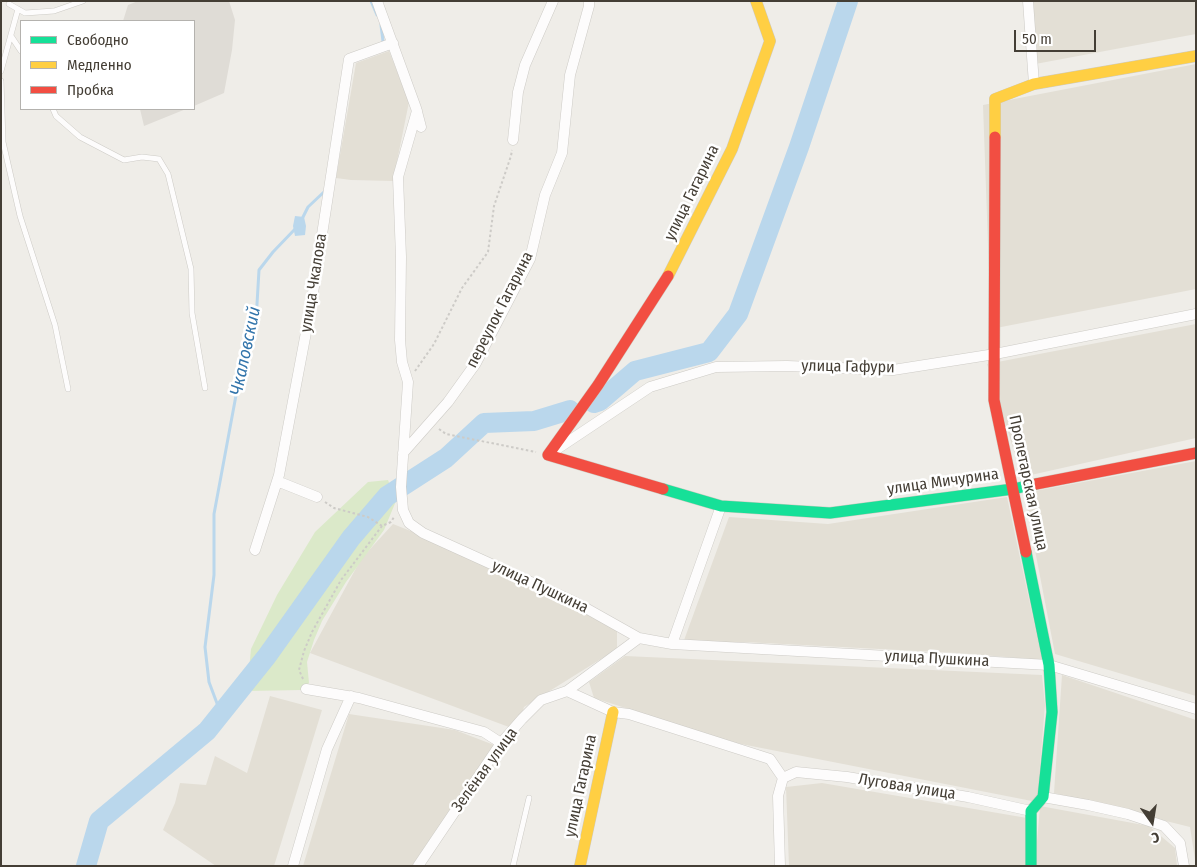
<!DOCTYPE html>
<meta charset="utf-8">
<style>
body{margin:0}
#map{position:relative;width:1197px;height:867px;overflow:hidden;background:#efede8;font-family:"Fira Sans Condensed",sans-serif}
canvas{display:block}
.frame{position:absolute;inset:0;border:2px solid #443e35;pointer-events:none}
.legend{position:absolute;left:20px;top:20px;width:175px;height:90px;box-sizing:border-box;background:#fff;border:1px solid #b4b2ae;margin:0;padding:6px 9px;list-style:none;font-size:15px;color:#443e35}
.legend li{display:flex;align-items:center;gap:10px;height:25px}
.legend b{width:25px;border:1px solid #b4b2ae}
.north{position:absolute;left:1127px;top:797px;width:50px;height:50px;-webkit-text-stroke:4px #fff;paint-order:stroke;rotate:167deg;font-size:14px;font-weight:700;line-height:20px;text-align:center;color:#443e35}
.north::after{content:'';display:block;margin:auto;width:18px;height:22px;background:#443e35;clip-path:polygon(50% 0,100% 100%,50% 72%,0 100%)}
.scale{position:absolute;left:1014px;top:30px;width:82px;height:22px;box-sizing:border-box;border:2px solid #443e35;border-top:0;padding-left:6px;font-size:15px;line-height:18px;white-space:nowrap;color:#443e35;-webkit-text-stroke:4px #fff;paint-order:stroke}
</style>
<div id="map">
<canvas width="1197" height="867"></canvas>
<div class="frame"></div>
<ul class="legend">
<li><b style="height:6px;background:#16e098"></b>Свободно</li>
<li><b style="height:6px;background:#ffcf43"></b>Медленно</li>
<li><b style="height:6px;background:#f24e42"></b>Пробка</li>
</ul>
<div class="north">С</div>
<div class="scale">50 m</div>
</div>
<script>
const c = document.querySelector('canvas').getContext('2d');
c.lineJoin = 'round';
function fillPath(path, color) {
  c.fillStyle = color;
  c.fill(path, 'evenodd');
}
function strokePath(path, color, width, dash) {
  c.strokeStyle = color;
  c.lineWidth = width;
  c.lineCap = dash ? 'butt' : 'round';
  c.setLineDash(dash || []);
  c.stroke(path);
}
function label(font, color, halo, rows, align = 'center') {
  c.font = font + ' "Fira Sans Condensed",sans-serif';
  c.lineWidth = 5;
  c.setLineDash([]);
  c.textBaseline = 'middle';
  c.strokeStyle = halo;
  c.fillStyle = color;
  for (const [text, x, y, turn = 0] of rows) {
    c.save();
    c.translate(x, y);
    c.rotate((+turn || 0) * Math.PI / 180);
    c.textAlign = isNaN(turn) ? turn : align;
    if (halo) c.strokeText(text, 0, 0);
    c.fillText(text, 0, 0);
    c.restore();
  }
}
const residential = new Path2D(`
 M1025,1H1196V34L1030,65Z
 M389,51L409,102L393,181L351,180L336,178L356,63Z
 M1196,64V289L991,329L983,105Z
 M1196,324V438L1022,477L987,364Z
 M1196,461V696L1055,654L1024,493Z
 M1007,497L1042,660L957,653L745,642L683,643L729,517L828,524Z
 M393,524L441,543L569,603L617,629V649L524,707L517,730L310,653L361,559Z
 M625,656L1042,675L1045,705L1037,802L736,743L594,698L589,682Z
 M1062,675L1196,720V866L1190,827L1054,793Z
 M270,696L322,710L274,866H216L163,830L175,803L180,783L206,785L215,756L247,773Z
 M349,714L455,730L494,745L412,866H303Z
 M822,783L1027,818L1028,866H789L786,787Z
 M1040,806L1149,826L1175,848L1177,866H1035Z`);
const industrial = new Path2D(`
 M138,1H229L235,20L232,50L224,93L194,106V21H123L128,5Z
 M140,109H186L144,126Z`);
const green = new Path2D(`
 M388,480L396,501L384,530L346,582L322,621L314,640L307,662L309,683L301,690L247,691L251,649L277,595L315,532L368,482Z`);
const water = new Path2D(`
 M295,216L304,217L306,226L305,235L295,236L293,226Z`);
const stream = new Path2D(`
 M371,1L377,15
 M381,25L383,41L382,43
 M302,219L308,207L325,191
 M221,714L209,682L205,647L214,575V514L237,390L256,321L259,270L273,252L296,228`);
const river = new Path2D(`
 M594,403L600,401L635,371L709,352L738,314L799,147L848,1
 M86,866L99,821L207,731L267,656L351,538L387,496L446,458L484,423L534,421L570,410`);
const path = new Path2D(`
 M415,371L434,344L462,288L488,252L494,206L511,156L512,150
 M439,429L446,434L536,452
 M325,502L334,508L368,517L382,526L391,522L394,517
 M303,679L299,670L304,651L312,632L341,580L382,526`);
const lane = new Path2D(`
 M9,4L25,13L54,11L83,1
 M11,36L21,51
 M1,71L18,9
 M1,81L3,142L20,216L55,325L68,389
 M53,109L56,116L80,137L124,160L142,157L159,159L168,174L191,269L192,313L205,388
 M513,866L529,798`);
const street = new Path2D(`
 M377,1L416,108L421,127
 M1028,1L1034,84
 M417,111L398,177L401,257L400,340L402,362L408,382L401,487L403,510L409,523L423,533L575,602L639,638L672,644
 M513,140L518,92L525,65L553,1
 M554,451L650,387L716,367L787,366L893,370L995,354L1196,314
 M403,453L448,402L476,363L530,259L545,195L562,153L570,75L589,6V1
 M277,481L317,497
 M721,506L672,644L1049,665L1196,709
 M255,550L279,475L311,306L349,59L393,43
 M306,689L359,698L421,715L484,732L501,743
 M567,691L613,712L629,714L770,759L783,778L796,772L847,777L968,797L1031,811
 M1043,797L1088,805L1128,814L1164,826L1180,843L1184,866
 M293,866L327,749L351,696
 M418,866L501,743L522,719L541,700L567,691L639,638
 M780,866L778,796L783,778`);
const fast = new Path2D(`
 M663,489L721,506L830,513L1013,489L1036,484
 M1026,552L1049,665L1052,712L1043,797L1031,811V866`);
const slow = new Path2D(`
 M995,137V99L1034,84L1196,56
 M668,276L732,149L770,41L756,1
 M580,866L613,712`);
const jam = new Path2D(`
 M995,137L994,400L1026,552
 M1036,484L1196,453
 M663,489L548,455L598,385L668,276`);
const streetNames = [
 ["улица Гагарина",692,193,-64],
 ["улица Чкалова",314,283,-81],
 ["переулок Гагарина",500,310,-63],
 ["улица Гафури",848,367,1],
 ["улица Мичурина",943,482,-8],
 ["Пролетарская улица",1028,483,78],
 ["улица Пушкина",540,587,25],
 ["улица Пушкина",937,659,3],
 ["Зелёная улица",485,770,-54],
 ["улица Гагарина",581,786,-78],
 ["Луговая улица",907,787,9]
];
const waterNames = [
 ["Чкаловский",246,351,-78]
];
fillPath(residential, '#e3dfd5');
fillPath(industrial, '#dfdcd6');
fillPath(green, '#dbe9c9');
fillPath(water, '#bad7ec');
strokePath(stream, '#bad7ec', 3);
strokePath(river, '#bad7ec', 20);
strokePath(lane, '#cdcbc6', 6);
strokePath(street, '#cdcbc6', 11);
strokePath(fast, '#cecac0', 12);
strokePath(slow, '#cecac0', 12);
strokePath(jam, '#cecac0', 12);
strokePath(path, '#cdcbc7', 2, [2.5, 2.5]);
strokePath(lane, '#fdfcfc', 5);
strokePath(street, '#fdfcfc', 10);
strokePath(fast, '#16e098', 11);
strokePath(slow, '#ffcf43', 11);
strokePath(jam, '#f24e42', 11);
label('16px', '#443e35', '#fff', streetNames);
label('italic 18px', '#3375ab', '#fff', waterNames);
</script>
